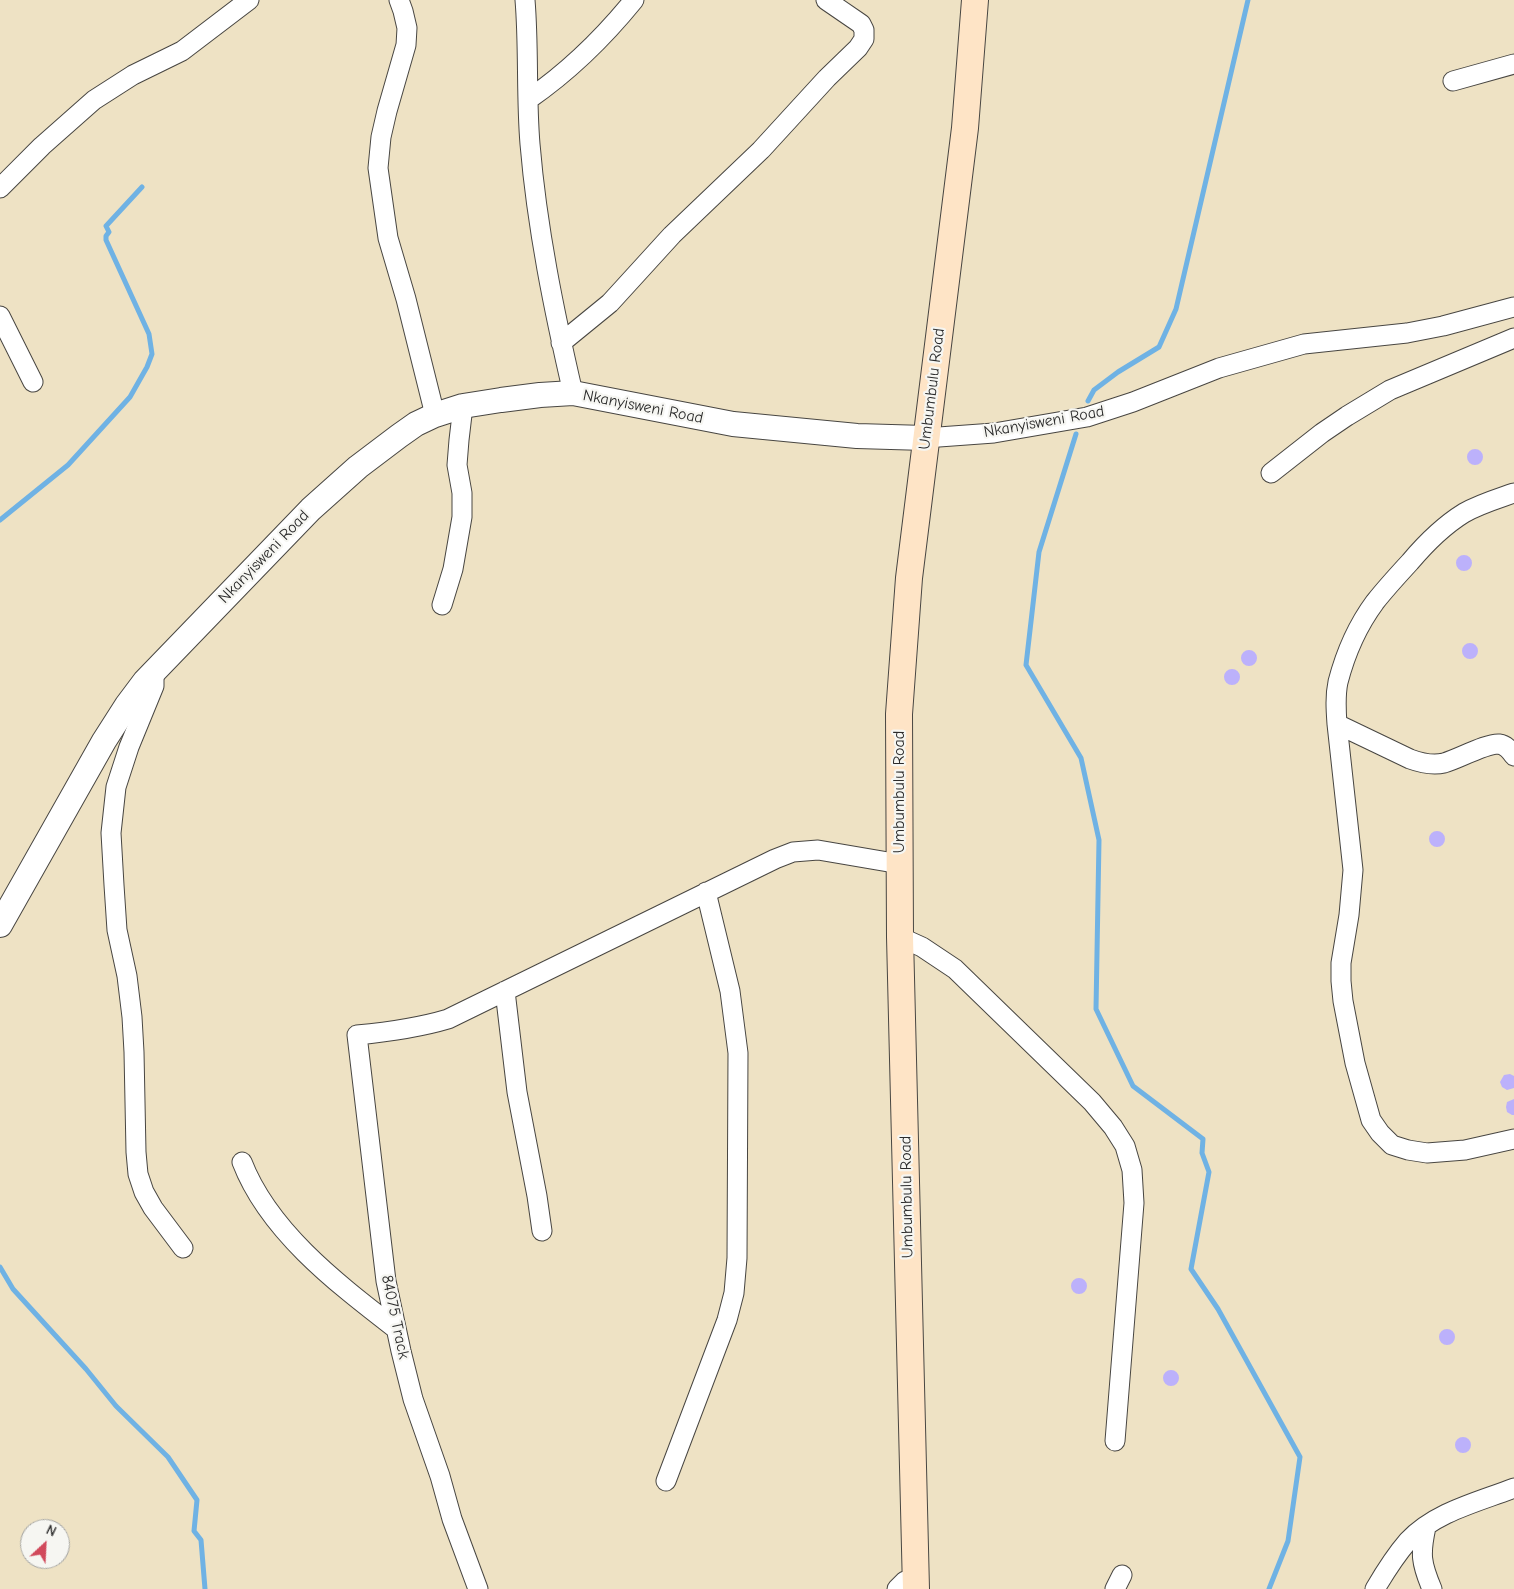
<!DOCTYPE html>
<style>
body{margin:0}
#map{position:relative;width:1514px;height:1589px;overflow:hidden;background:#eee2c4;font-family:"Comic Neue",sans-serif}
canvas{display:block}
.north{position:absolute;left:20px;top:1519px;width:50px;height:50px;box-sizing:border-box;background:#f6f6f2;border:1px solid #a5a5a2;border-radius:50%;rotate:25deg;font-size:14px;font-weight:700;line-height:20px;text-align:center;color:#2b2b2b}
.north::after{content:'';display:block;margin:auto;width:18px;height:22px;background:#d1495b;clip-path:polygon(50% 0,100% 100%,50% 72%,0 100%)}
</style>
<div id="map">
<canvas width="1514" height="1589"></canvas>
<div class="north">N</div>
</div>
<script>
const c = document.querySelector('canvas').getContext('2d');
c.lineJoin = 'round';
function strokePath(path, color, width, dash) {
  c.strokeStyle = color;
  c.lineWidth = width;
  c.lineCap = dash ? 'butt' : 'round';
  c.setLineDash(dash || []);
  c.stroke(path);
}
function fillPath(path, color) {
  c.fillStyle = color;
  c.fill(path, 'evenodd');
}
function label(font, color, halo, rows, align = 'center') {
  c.font = font + ' "Comic Neue",sans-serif';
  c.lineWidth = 4.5;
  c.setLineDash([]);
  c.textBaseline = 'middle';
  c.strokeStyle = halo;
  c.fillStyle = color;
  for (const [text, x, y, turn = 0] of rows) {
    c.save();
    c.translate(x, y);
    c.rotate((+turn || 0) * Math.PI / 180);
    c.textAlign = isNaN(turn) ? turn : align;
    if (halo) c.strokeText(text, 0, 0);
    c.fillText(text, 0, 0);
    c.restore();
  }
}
const stream = new Path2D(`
 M1088,401L1094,390L1118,372L1159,347L1176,309L1248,0
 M1076,434L1039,552L1026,665L1081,758L1099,840L1096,1009L1133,1086L1203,1139L1202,1153L1209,1172L1191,1269L1218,1309L1300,1457L1288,1541L1269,1589
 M0,520L68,465L130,397L147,367L152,354L149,334L106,240V236L109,232L106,226L142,187
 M0,1267L13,1289L86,1369L116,1406L168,1457L197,1500L194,1531L201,1540L205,1589`);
const building = new Path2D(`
 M1467 457a8 8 0 1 1 16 0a8 8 0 1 1-16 0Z
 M1456 563a8 8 0 1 1 16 0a8 8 0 1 1-16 0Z
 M1462 651a8 8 0 1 1 16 0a8 8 0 1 1-16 0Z
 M1241 658a8 8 0 1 1 16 0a8 8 0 1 1-16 0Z
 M1224 677a8 8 0 1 1 16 0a8 8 0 1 1-16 0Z
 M1429 839a8 8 0 1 1 16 0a8 8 0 1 1-16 0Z
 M1510,1074L1514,1076V1088L1507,1090L1502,1087L1500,1082L1504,1075Z
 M1514,1099V1115H1512L1507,1112L1506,1107L1507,1102Z
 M1071 1286a8 8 0 1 1 16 0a8 8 0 1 1-16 0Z
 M1439 1337a8 8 0 1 1 16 0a8 8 0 1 1-16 0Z
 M1163 1378a8 8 0 1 1 16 0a8 8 0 1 1-16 0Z
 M1455 1445a8 8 0 1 1 16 0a8 8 0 1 1-16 0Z`);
const minor = new Path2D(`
 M399,0L403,11L407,28L406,45L387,111L381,137L378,168L388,238L406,299L435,415
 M525,0C529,48 526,96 530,144C537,228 554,311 573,393
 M1453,81L1514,64
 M529,99C568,72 604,37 634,0
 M0,188L42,146L94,100L133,75L182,51L249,0
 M0,316L33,382
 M561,343L610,303L672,235L761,150L827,78L858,48L864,39V30L861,24L826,0
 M925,438L994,433L1087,417L1133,402L1219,368L1304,344L1407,333L1443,326L1514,307
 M1271,473L1322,433L1347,416L1390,390L1514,338
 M1514,493C1497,499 1480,504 1464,513C1443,526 1426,543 1410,562C1398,575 1386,588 1375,602C1358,625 1345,655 1338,682C1335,696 1336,710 1337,724L1353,870L1349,915L1341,963V981L1343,1001L1355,1063L1371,1120L1380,1133L1392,1145L1408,1150L1427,1153L1465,1150L1514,1139
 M442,605L453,569L462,517V493L457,465L459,440L463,406
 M154,670V686L129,747L116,787L111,833L114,885L117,930L127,976L132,1017L134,1052L136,1152L138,1174L144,1192L153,1208L183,1248
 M1337,724L1410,759C1421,763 1432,766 1444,763C1458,759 1487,743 1499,744C1506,745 1510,750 1514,756
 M900,937L922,947L955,969L1092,1102L1113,1127L1125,1146L1132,1170L1134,1203L1115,1441
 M505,991L517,1092L537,1196L542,1231
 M242,1162C269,1232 338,1284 396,1329
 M666,1481L727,1320L734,1293L737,1258L738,1053L730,991L706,892
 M1426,1527C1420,1554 1421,1563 1432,1589
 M478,1589L452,1519L440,1476L413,1399L401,1351L386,1281L357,1035C388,1032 418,1028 448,1019L775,859L793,852L818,850L900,864
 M897,1589L905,1581L915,1579
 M1115,1589L1122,1575
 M1375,1589C1385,1572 1395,1556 1408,1541C1435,1512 1478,1502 1514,1488`);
const tertiary = new Path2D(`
 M0,925L104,741L127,705L145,681L311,509L358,467L399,436L416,424L435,415L463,406L501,400L540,395L573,393L733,424L857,436L925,438`);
const secondary = new Path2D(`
 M916,1589L900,937L899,714L909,578L965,128L975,0`);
const streetNames = [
 ["Umbumbulu Road",932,389,-83],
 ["Nkanyisweni Road",643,407,11],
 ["Nkanyisweni Road",1044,422,-10],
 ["Nkanyisweni Road",264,557,-46],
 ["Umbumbulu Road",899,792,-90],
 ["Umbumbulu Road",907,1197,-91],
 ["84075 Track",395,1317,78]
];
strokePath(stream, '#6fb2e4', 5);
fillPath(building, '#bcb1fb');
strokePath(minor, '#484642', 21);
strokePath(tertiary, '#484642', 26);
strokePath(secondary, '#484642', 28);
strokePath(minor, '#fff', 19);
strokePath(tertiary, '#fff', 24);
strokePath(secondary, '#fee4c6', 26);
label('16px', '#2b2b2b', '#f6f6f2', streetNames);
</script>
